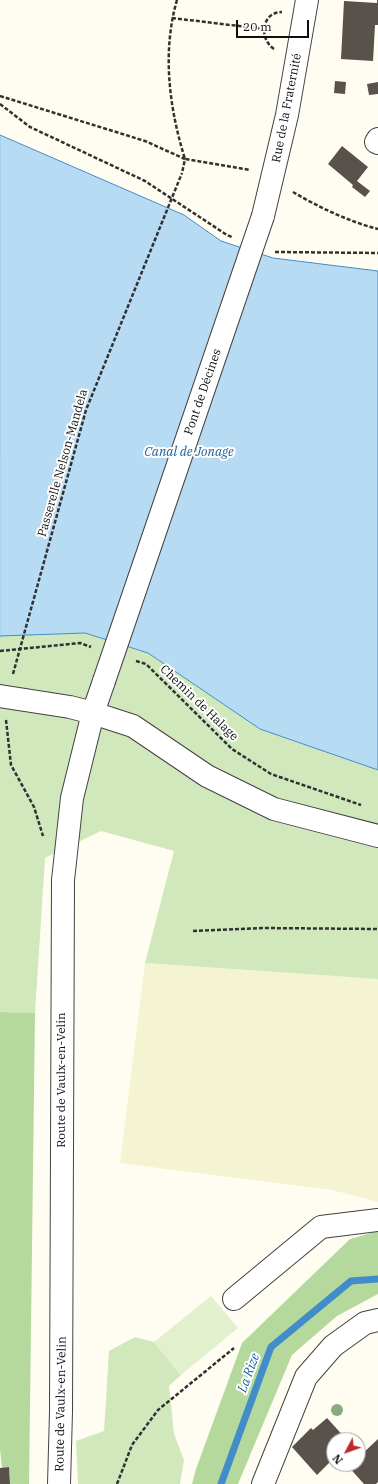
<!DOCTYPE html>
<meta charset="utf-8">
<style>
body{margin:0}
#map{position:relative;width:378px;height:1484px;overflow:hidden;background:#fffdf2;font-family:"IBM Plex Serif",serif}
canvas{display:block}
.north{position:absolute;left:326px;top:1432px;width:40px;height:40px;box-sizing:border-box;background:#fff;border:1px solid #9f9f9f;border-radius:50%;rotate:229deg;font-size:11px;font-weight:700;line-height:16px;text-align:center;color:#0f0f0f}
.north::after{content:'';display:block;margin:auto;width:14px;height:18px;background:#bb2b2c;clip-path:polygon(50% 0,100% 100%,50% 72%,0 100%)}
.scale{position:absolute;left:236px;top:20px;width:73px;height:18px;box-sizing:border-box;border:2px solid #0f0f0f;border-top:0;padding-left:5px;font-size:12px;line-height:14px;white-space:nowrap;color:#0f0f0f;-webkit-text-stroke:3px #fff;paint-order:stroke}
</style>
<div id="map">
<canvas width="378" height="1484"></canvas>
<div class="north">N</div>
<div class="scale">20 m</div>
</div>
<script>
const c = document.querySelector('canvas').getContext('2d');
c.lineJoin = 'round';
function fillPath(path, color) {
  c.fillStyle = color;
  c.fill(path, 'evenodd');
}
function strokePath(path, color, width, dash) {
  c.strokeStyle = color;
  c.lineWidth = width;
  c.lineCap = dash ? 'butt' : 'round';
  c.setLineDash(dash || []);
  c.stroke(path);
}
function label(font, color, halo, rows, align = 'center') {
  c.font = font + ' "IBM Plex Serif",serif';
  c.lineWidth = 4;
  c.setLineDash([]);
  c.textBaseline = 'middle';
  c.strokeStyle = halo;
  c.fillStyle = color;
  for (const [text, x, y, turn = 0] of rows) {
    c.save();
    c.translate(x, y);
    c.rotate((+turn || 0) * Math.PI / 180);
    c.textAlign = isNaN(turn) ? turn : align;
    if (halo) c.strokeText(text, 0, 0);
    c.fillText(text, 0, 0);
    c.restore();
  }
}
const farmland = new Path2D(`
 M145,963L378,979V1202L332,1190L120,1163Z`);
const green = new Path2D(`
 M85,633L148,653L260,729L378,770V979L145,963L174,851L101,831L45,858L35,1013L0,1012V636Z
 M135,1337L154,1342L181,1375L169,1386L174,1434L184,1460L180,1484H78L76,1441L104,1431L109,1351Z`);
const forest = new Path2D(`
 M0,1012L35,1013L29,1484H10L9,1467L2,1468L0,1449Z
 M378,1231V1294L337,1316L292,1355L238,1484H192L196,1469L242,1343L350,1239Z`);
const pitch = new Path2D(`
 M211,1296L238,1328L181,1375L154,1342Z`);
const water = new Path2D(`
 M0,135L184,215L221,241L273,258L378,271V770L260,729L148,653L85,633L0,636Z`);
const stream = new Path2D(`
 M221,1484L271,1347L351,1281L378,1279`);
const building = new Path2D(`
 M377,0H378V25H375L373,61L341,59L344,1L377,3Z
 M335,81L346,82L345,94L334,93Z
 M378,82V94L369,95L367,84Z
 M342,146L368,167L357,181L370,191L365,197L352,187L353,185L328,164Z
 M327,1418L347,1440H334V1458L317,1475L292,1447L311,1428L313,1430Z
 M378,1439V1482L376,1484H364L346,1464H358V1452L361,1455Z
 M9,1467L10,1484H0V1468Z`);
const path = new Path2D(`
 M177,0C162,51 169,108 185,159L250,170
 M172,18L264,29
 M274,49C258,38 262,12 282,12
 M0,96L145,141L185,159L182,173
 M0,104L30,127L145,181L227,235L232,237
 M293,192C318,207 350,222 378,229
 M275,252L378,253
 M0,651L80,643L91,647
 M136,661L146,664L232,749L271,774L361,805
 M6,720L11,765L34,807L43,836
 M193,931L262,928L378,929
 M117,1484L132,1445L158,1410L234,1348`);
const minor = new Path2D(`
 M378,139L376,142L378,143
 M263,216L287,115L307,0
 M0,696L70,707L93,713L133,726L207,776L274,809L378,836
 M234,1299L321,1227L378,1220
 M59,1484L61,1412L63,880L72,798L93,713L104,681
 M263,1484L306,1377L333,1346L365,1323L378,1320`);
const pathBridge = new Path2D(`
 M13,674L86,410L182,173`);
const minorBridge = new Path2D(`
 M104,681L263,216`);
const trees = [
 [337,1410]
];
const streetNames = [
 ["Rue de la Fraternité",287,108,-79],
 ["Pont de Décines",203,392,-71],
 ["Passerelle Nelson-Mandela",63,463,-74],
 ["Chemin de Halage",199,703,44],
 ["Route de Vaulx-en-Velin",62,1080,-90],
 ["Route de Vaulx-en-Velin",61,1404,-89]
];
const waterNames = [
 ["Canal de Jonage",189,452],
 ["La Rize",249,1373,-70]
];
fillPath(farmland, '#f4f3d2');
fillPath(green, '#d1e8bc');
fillPath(forest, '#b5d99c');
fillPath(pitch, '#e3f0ce');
fillPath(water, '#b8dbf4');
strokePath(water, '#428dc9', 1);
strokePath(stream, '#428dc9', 7);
fillPath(building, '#58514c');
strokePath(minor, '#424242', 24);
strokePath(path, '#313131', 2.5, [4, 2]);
strokePath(minor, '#fff', 22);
strokePath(minorBridge, '#424242', 24, []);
strokePath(pathBridge, '#313131', 2.5, [4, 2]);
strokePath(minorBridge, '#fff', 22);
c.fillStyle = '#8baa7f';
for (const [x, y] of trees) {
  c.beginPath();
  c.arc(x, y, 6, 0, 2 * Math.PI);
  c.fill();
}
label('12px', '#0f0f0f', '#fff', streetNames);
label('italic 13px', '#1c609e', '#fff', waterNames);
</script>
